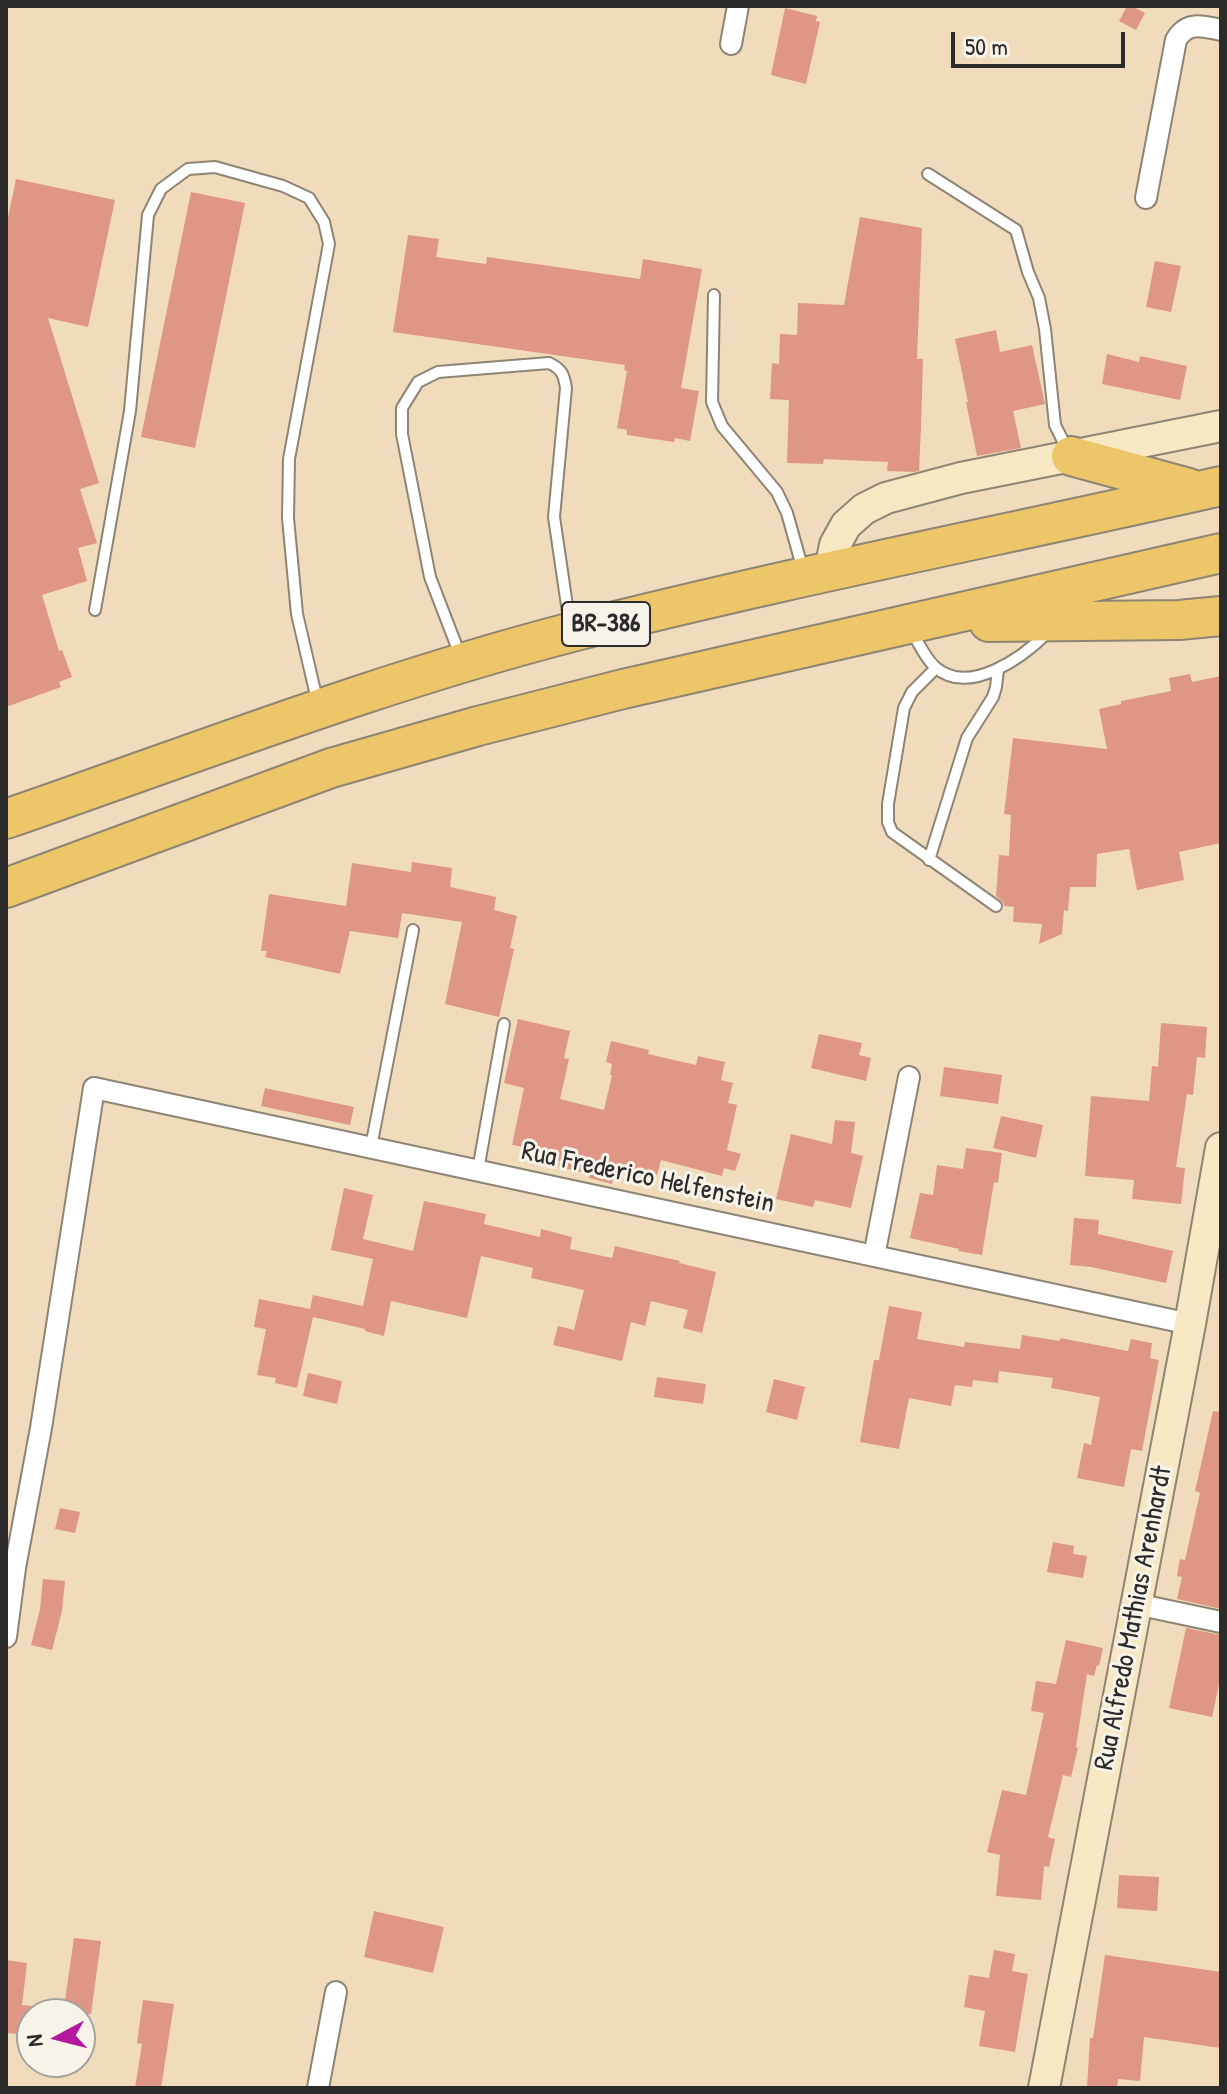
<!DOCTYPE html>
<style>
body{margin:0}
#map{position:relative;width:1227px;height:2094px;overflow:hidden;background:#f0dcbc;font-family:"Patrick Hand",sans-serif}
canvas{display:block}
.frame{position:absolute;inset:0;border:8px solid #2b2b2b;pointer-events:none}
.north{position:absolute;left:16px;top:1998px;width:80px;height:80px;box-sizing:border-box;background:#f7f3e8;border:2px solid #a5a39c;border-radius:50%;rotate:263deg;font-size:22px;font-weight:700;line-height:32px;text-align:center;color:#2b2b2b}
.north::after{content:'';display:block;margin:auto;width:28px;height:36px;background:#b5179e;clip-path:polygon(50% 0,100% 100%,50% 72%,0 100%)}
.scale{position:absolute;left:951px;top:32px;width:174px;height:36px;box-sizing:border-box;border:4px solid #2b2b2b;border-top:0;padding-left:10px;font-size:24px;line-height:28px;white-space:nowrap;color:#2b2b2b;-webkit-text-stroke:6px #f7f3e8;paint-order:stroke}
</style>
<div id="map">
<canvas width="1227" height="2094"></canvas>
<div class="frame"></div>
<div class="north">N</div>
<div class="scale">50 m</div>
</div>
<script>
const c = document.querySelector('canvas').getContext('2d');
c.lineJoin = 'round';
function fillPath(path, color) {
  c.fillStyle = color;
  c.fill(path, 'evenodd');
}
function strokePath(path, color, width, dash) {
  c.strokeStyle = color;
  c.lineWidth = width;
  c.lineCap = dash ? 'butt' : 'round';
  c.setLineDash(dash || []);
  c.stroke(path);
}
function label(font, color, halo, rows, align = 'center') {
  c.font = font + ' "Patrick Hand",sans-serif';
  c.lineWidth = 6;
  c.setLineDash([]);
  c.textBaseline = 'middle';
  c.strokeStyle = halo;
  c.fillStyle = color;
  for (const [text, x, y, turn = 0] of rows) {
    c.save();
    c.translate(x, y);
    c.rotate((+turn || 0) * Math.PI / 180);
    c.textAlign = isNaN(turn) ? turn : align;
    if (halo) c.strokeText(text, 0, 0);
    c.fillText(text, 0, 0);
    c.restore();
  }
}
const building = new Path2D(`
 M1127,6H1132L1145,13L1136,30L1119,21Z
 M785,8L817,16L816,21L820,22L806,84L771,75Z
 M16,179L115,200L88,327L48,318L99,483L80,489L97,543L78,548L87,581L42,595L59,651L62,650L72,677L59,682L61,687L6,707V227Z
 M191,192L245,203L195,448L141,437Z
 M860,217L922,228L917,359H923L921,427L919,471L914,472L887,471L888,462L824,459L823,464L787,463L789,400L770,399L772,363L779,364L780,334L797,335L798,303L844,305Z
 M408,235L439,239L436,257L486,264L487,257L640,279L643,259L702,269L681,388L699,391L690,441L675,438L674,442L627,435V430L617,428L627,371L624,370L625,365L393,332Z
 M1155,261L1181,266L1171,312L1146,307Z
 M996,330L1000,352L1032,345L1045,404L1013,411L1021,448L977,456L966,402H968L955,339Z
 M1107,354L1139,362L1140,356L1187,366L1180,400L1102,384Z
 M1190,674L1192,682L1221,676V843L1179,852L1184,880L1137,890L1129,849L1097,854L1096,887H1070L1068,911L1064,910L1062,934L1039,944L1042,924L1013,922L1014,907L1004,906L1003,902L996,896L999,855L1009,856L1011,815L1004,814L1013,738L1107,749L1099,709L1121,704V701L1171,691L1169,678Z
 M412,862L452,868L450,887L496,897L494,910L517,916L510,948L514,949L499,1017L445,1004L462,922L402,913L398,938L350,931L340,974L265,957L267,951H261L269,894L346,906L352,863L411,872Z
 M518,1019L570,1031L564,1058L569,1059L560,1099L604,1110L612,1075H610L612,1064L606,1062L611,1041L649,1050L648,1054L696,1065L698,1056L725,1062L721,1080L733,1083L728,1103L737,1105L727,1150L741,1154L735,1171L724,1168L722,1176L661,1160L657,1175L616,1165L612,1184L589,1178L590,1174L558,1167L560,1161L523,1152L524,1147L512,1145L524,1088L504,1083Z
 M1161,1023L1207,1027L1205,1058L1197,1057L1193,1095L1187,1094L1176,1167L1185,1168L1181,1204L1132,1199L1134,1180L1085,1176L1091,1096L1149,1101L1152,1066L1158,1067Z
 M819,1034L862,1043L859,1055L871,1058L866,1081L811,1068Z
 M944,1067L1002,1075L998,1104L940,1096Z
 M265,1088L354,1107L350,1125L261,1106Z
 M1001,1116L1043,1125L1036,1158L993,1148Z
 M835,1120L855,1122L851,1153L863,1156L851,1208L815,1200L813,1207L776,1199L791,1134L832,1144Z
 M966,1148L1002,1153L998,1183L994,1182L982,1255L958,1251L959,1249L910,1238L920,1193L933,1195L937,1165L963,1169Z
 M344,1188L373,1195L363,1239L413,1251L424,1201L486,1214L484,1224L540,1237L541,1229L572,1237L570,1249L612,1258L615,1246L680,1261L679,1263L716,1272L702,1333L683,1328L688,1310L651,1301L645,1326L631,1322L622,1361L553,1345L558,1326L574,1330L584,1290L531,1278L533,1268L481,1256L467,1318L391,1301L384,1336L365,1331V1329L313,1317L297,1388L275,1383L276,1378L257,1375L266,1329L254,1327L259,1299L310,1309L313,1295L363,1306L373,1259L331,1250Z
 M1074,1218L1099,1220L1098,1234L1173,1251L1166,1283L1091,1267L1070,1265Z
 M889,1306L922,1312L917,1339L964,1347L965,1342L1020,1349L1022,1335L1060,1341V1338L1128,1351L1131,1339L1152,1343L1150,1358L1159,1360L1142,1451L1131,1449L1124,1487L1077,1478L1084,1443L1091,1445L1100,1397L1051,1388L1053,1378L999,1371L998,1383L973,1380L972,1387L955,1385L951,1406L909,1398L899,1449L860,1442L874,1360H879Z
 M308,1373L342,1381L337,1404L303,1396Z
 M657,1377L706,1384L703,1404L654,1397Z
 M774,1379L805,1387L797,1420L766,1412Z
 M1213,1411L1221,1412V1609L1177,1599L1182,1577L1177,1576L1180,1559L1185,1560L1200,1493L1195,1491Z
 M60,1508L80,1512L75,1533L55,1529Z
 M1053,1542L1074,1546L1073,1554L1087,1556L1083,1578L1047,1572Z
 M43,1579L65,1581L62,1611L52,1650L31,1645L40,1609Z
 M1186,1628L1221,1635V1675L1212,1717L1169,1708Z
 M1066,1640L1103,1648L1099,1666L1097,1665L1094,1676L1087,1674L1076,1747L1078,1748L1071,1777L1063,1775L1048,1837L1055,1839L1049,1867L1044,1866L1041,1900L996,1896L1000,1855L987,1852L1002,1790L1026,1795L1044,1713L1031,1711L1036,1681L1056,1684Z
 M1119,1875L1159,1877L1157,1911L1117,1908Z
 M374,1911L444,1927L433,1973L364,1957Z
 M74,1938L101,1941L91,2014H63Z
 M994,1950L1015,1954L1012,1971L1028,1974L1015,2052L979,2046L985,2011L964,2007L969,1975L989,1978Z
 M1105,1955L1221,1972V2048L1144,2037L1140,2081L1118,2079L1117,2088H1087L1090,2038H1093Z
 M6,1960L27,1963L22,2005L32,2006V2029L18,2027V2034L6,2033Z
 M143,2000L174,2004L161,2088H135L142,2044L137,2043Z`);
const lane = new Path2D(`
 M928,174L1016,230L1028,272L1039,298L1045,329L1055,425L1068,451
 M714,295L712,402L722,426L777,492L787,513L803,570
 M95,610L130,411L148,215L161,189L188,169L215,167L283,186L309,198L324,222L329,244L289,459L288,518L297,614L318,704
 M911,630C918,642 925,658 935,667C969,697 1023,657 1047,633
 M460,655L430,577L402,434V408L418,382L438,372L549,363C562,369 564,375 566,388L554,517L570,626
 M936,668L912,692L904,708L888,804V822L892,832L996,906
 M929,860L967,738L993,697L996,687L998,670
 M371,1147L413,930
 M478,1170L504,1024`);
const street = new Path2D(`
 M731,44L738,6
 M1146,198L1176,40C1187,21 1202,26 1221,30
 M874,1256L909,1077
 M1136,1604L1221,1622
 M6,1637L15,1568L41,1428L94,1088L1190,1324
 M318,2088L336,1992`);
const secondary = new Path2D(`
 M830,570L835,545L846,525L864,509L886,498L961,478L1221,426
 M1044,2088L1190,1324L1221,1148`);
const highway = new Path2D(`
 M1071,456L1189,488
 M989,622L1179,620L1221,616
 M6,819C194,754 379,682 572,632C787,577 1005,535 1221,486
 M6,888L331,768L478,726L623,689L1221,553`);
const shields = [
 [606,624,88]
];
const shieldNames = [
 ["BR-386",606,624]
];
const streetNames = [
 ["Rua Frederico Helfenstein",648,1178,12],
 ["Rua Alfredo Mathias Arenhardt",1134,1618,-79]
];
fillPath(building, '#df9685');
strokePath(lane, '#8e8474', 14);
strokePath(street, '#8e8474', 24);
strokePath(secondary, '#8e8474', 34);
strokePath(highway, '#8e8474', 42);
strokePath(lane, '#fff', 10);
strokePath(street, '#fff', 20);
strokePath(secondary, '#f7e8c3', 30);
strokePath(highway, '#ecc669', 38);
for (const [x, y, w] of shields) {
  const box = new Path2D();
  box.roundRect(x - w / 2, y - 22, w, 44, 6);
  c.fillStyle = '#f7f3e8';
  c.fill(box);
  strokePath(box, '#2b2b2b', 2);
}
label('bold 26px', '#2b2b2b', null, shieldNames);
label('28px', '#2b2b2b', '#f7f3e8', streetNames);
</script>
